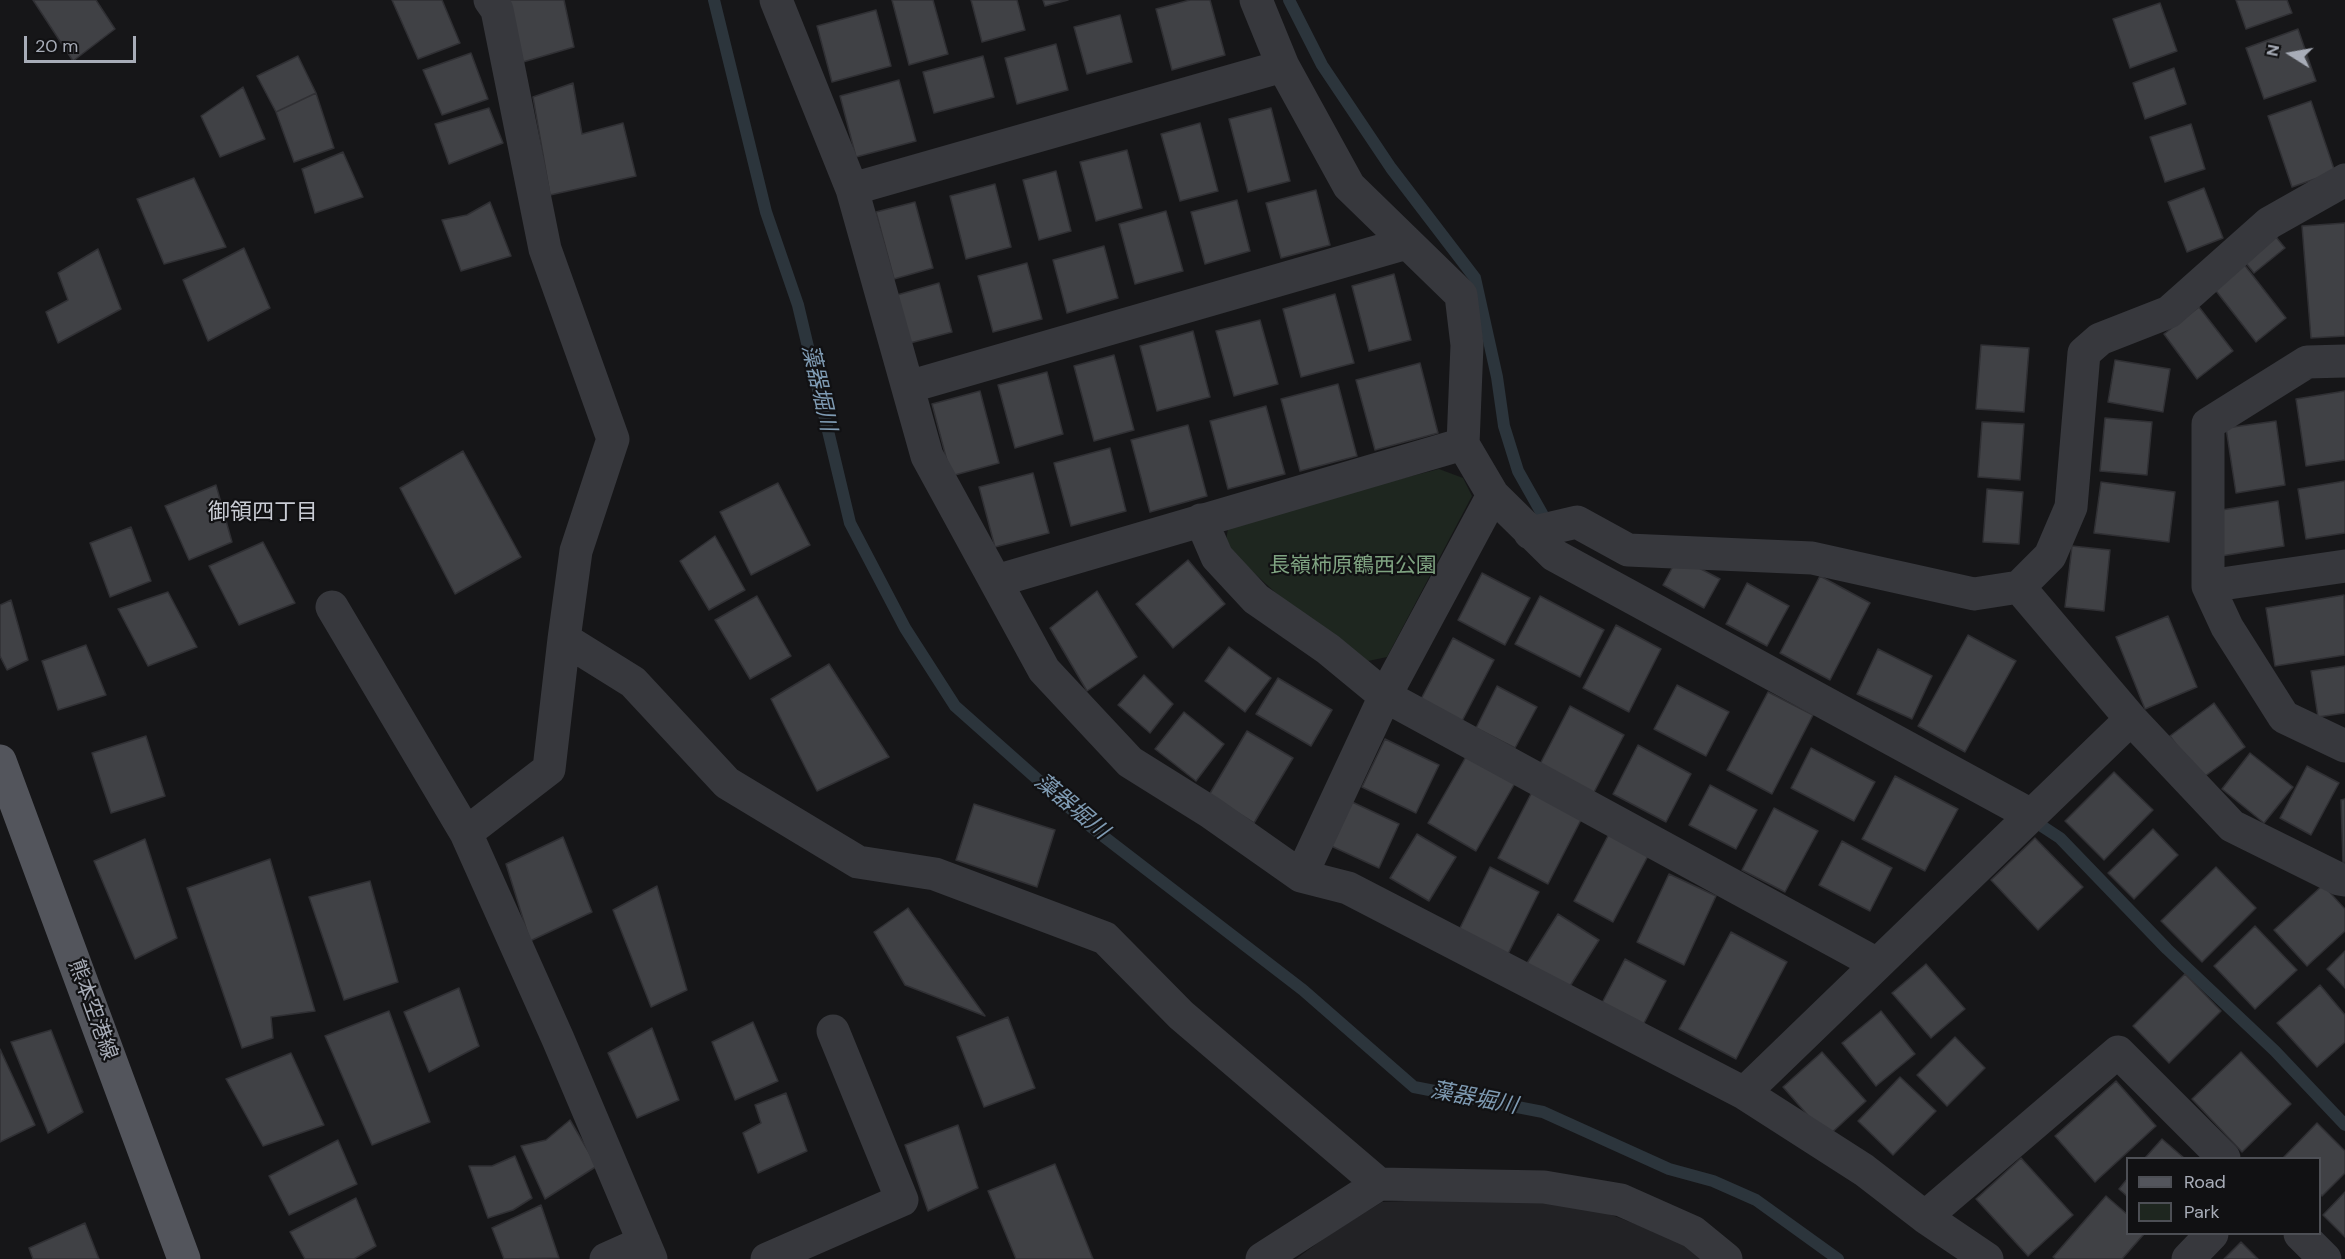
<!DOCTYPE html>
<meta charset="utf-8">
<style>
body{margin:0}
#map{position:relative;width:2345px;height:1259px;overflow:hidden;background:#161618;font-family:"DM Sans",sans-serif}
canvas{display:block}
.legend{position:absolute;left:2126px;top:1157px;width:195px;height:78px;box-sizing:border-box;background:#111113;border:2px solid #4d4f55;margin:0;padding:8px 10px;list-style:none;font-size:18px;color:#a8adb8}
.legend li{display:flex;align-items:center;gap:12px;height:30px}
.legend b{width:30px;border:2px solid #4d4f55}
.north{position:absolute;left:2261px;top:24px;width:60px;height:60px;-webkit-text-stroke:4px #111113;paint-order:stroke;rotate:281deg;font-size:16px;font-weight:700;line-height:24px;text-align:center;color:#a8adb8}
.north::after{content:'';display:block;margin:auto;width:21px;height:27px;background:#a8adb8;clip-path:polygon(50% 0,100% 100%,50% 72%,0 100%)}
.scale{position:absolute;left:24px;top:36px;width:112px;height:27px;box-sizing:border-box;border:3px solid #a8adb8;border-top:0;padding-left:8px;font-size:18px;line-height:21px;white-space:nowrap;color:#a8adb8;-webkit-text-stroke:4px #111113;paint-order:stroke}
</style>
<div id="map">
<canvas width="2345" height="1259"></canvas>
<ul class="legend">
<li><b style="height:8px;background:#53555c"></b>Road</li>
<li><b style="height:16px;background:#1e261f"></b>Park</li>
</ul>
<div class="north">N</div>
<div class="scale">20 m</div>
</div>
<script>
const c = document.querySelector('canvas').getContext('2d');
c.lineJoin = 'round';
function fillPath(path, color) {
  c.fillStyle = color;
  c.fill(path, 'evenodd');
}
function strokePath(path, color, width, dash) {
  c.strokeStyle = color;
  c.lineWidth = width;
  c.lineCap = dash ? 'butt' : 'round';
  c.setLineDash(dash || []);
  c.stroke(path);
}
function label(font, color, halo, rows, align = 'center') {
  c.font = font + ' "DM Sans","Noto Sans JP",sans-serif';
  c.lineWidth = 4.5;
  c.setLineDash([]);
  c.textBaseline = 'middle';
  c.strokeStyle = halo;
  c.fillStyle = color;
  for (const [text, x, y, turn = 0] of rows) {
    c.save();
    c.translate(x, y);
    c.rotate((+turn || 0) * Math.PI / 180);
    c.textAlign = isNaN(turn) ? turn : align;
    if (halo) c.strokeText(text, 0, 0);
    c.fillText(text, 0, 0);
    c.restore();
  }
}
const built = new Path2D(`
 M1460,1199L1585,1205L1694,1246L1709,1259H1296L1327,1236L1382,1202Z`);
const green = new Path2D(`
 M1439,469L1463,478L1472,496L1387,657L1368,661L1305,620L1225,546L1229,523Z`);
const stream = new Path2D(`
 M714,0L766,212L798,305L850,523L905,628L955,706L1090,826L1303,990L1414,1087L1543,1112L1669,1169L1713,1181L1756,1200L1838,1259
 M1289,0L1322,65L1391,168L1475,278L1497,377L1504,426L1518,471L1549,526
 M2031,819L2060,838L2167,949L2275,1051L2345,1125`);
const building = new Path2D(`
 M33,0H96L115,29L73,61Z
 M392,0H442L460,43L418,59Z
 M507,0H564L574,47L523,62Z
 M892,0H933L948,54L909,65Z
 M971,0H1017L1025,30L982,42Z
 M1043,0H1068L1045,6Z
 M1190,0H1210L1225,55L1172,70L1156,9Z
 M2236,0H2287L2292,13L2246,29Z
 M2160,3L2177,51L2130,68L2113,19Z
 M876,10L891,66L832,82L817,26Z
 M1120,15L1132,62L1087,74L1074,27Z
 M2298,29L2316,81L2264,99L2246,48Z
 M1056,44L1068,90L1017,104L1005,58Z
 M471,53L488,99L442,115L423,70Z
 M298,56L316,93L276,112L257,76Z
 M983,56L994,97L934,113L923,72Z
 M2174,68L2186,104L2145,119L2133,83Z
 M899,80L916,141L856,157L840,96Z
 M573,83L582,134L623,123L636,176L550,195L533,97Z
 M243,87L265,139L220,157L201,116Z
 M316,93L334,148L294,162L276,112Z
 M2311,101L2335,172L2292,187L2268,116Z
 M489,108L503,143L449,164L435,124Z
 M1271,108L1290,181L1248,192L1229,119Z
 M1200,123L1218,191L1180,201L1161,134Z
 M2191,124L2205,169L2165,182L2150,137Z
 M1127,150L1142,208L1096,221L1080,162Z
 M343,152L363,197L315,213L302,169Z
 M1056,171L1071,231L1039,240L1023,180Z
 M194,178L226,247L164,264L137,199Z
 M995,184L1011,247L966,259L950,196Z
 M2204,188L2223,238L2187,252L2168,202Z
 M1316,190L1330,245L1281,258L1266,203Z
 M1237,200L1250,251L1205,264L1191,212Z
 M490,202L511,256L461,271L442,220L467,215Z
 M915,202L933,268L894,279L876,212Z
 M1166,211L1183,271L1135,284L1119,224Z
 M2345,223V336L2311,338L2302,226Z
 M2276,237L2285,248L2254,273L2245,262Z
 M1104,246L1118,298L1067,313L1053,260Z
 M244,248L270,308L208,341L183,280Z
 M98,249L121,309L58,343L46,312L68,300L58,273Z
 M1027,263L1042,319L993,332L978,276Z
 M2243,263L2286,318L2256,342L2213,287Z
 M1394,274L1411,340L1369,351L1352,286Z
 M939,283L952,332L910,343L897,295Z
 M1335,294L1354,363L1301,377L1283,309Z
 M2199,307L2233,351L2197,379L2164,334Z
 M1260,320L1278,384L1234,396L1216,331Z
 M1193,331L1210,397L1157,411L1140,346Z
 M1981,345L2029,348L2024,412L1976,409Z
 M1114,355L1134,430L1094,441L1074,366Z
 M2115,360L2170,369L2163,412L2108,402Z
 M1420,363L1438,433L1375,450L1356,380Z
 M1047,372L1063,434L1015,448L998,385Z
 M1338,384L1357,456L1300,471L1281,399Z
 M980,391L999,463L951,476L932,404Z
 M2345,391V460L2306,466L2296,399Z
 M1266,406L1285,474L1228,489L1210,421Z
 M2105,418L2152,422L2147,475L2100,471Z
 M2276,421L2285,485L2236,493L2226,428Z
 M1982,422L2024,424L2020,480L1978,477Z
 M1188,425L1207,496L1150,512L1131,440Z
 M1110,448L1126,511L1071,526L1054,463Z
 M463,451L521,557L455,594L400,488Z
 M1033,473L1049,533L995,547L979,487Z
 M2345,481V533L2306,539L2298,489Z
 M2101,482L2175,492L2169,542L2094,533Z
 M778,483L810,545L751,575L720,512Z
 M216,485L232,542L189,560L165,506Z
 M1987,489L2023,492L2019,544L1983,542Z
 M2278,501L2284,546L2221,556L2215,511Z
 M131,527L151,581L110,597L90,543Z
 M715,536L745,590L709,610L680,561Z
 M263,542L295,603L239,625L209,566Z
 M2072,546L2110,550L2104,611L2065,607Z
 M1678,557L1720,579L1704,608L1663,585Z
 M1188,560L1225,604L1173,648L1136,604Z
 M1482,573L1530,598L1505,645L1458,620Z
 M1820,576L1870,603L1830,680L1780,653Z
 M1747,583L1789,606L1767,646L1726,624Z
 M1097,591L1137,657L1087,691L1050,628Z
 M168,592L197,647L148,666L118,609Z
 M2344,595L2345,655L2275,666L2266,608Z
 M757,596L791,656L750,679L715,620Z
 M1540,596L1604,630L1580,677L1515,644Z
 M11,600L28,660L7,670L0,656V605Z
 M2168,616L2197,687L2145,709L2116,637Z
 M1616,625L1661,649L1629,712L1583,688Z
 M1968,635L2016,661L1965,752L1918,726Z
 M1453,638L1494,660L1461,723L1420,701Z
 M86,645L106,695L58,710L42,661Z
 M1229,647L1271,678L1245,712L1205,681Z
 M1878,649L1932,676L1912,719L1857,694Z
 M829,664L889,757L817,791L771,699Z
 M2345,666V713L2318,717L2311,671Z
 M1144,675L1173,704L1150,733L1118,705Z
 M1278,678L1332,710L1311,746L1256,714Z
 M1677,685L1729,712L1706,756L1654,729Z
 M1497,686L1537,707L1515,748L1476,728Z
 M1768,692L1813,715L1772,794L1727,770Z
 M2214,703L2245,747L2201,779L2170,736Z
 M1570,706L1624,735L1592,796L1538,768Z
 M1184,712L1224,744L1196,781L1155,749Z
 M1247,731L1293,758L1254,823L1209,795Z
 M146,736L165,796L111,813L92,753Z
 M1385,739L1439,765L1416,813L1362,787Z
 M1638,745L1691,774L1666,822L1613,794Z
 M1811,748L1875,782L1854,821L1791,788Z
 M2250,753L2293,787L2264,823L2222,789Z
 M1467,755L1515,783L1476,851L1428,823Z
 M2307,766L2339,783L2311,835L2280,818Z
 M2114,772L2153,810L2104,860L2065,821Z
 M1895,776L1958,809L1925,871L1862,839Z
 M1710,785L1757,810L1736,849L1689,825Z
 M1533,790L1583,816L1548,884L1498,858Z
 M2345,799V862L2343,863L2341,800Z
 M1350,801L1399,824L1379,868L1329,845Z
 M974,804L1055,830L1037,887L956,860Z
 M1774,808L1818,831L1785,892L1742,870Z
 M2153,829L2178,855L2134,899L2108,873Z
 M1417,834L1456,857L1429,901L1390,878Z
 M1609,834L1649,854L1613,922L1574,901Z
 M563,837L592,912L530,941L506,864Z
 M2035,838L2083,887L2038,930L1991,880Z
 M145,839L177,938L135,959L94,861Z
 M1842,841L1892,868L1870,911L1819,885Z
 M270,859L315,1011L271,1017L273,1038L242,1048L187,888Z
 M1490,867L1539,892L1508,954L1459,930Z
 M2216,867L2256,908L2202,962L2161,921Z
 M1669,874L1716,896L1684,965L1637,942Z
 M370,881L398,982L344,1000L309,897Z
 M2323,885L2345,909V931L2307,966L2274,930Z
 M657,886L687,990L651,1007L613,910Z
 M908,908L985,1016L905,985L874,932Z
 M1558,914L1599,940L1565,994L1524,968Z
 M2255,926L2297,970L2255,1009L2214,966Z
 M1731,932L1787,962L1736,1059L1679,1029Z
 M2345,951V988L2327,969Z
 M1625,959L1666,981L1643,1025L1602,1003Z
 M1926,964L1965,1009L1931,1038L1892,993Z
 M2185,974L2221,1011L2169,1063L2133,1026Z
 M2320,985L2345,1015V1042L2317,1067L2277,1023Z
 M459,988L479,1046L429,1072L404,1012Z
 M389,1011L430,1122L372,1145L325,1036Z
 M1881,1011L1915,1054L1876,1086L1842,1043Z
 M1008,1017L1035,1088L984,1107L957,1037Z
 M753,1022L778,1081L735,1100L712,1042Z
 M652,1028L679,1100L637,1118L608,1053Z
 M51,1030L83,1112L48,1133L11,1042Z
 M1955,1037L1985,1068L1947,1106L1917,1075Z
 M0,1049L35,1125L0,1142Z
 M1822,1052L1866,1101L1827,1137L1783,1087Z
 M2241,1052L2291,1104L2242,1152L2192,1099Z
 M291,1053L324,1125L263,1146L226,1079Z
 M1900,1077L1936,1111L1893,1155L1858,1121Z
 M2116,1081L2156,1126L2095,1182L2055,1136Z
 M786,1093L807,1151L758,1173L743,1133L761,1123L755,1105Z
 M570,1120L597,1166L545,1199L521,1146L546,1140Z
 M2317,1123L2345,1151V1173L2322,1196L2320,1194V1158H2283Z
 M958,1125L978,1188L928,1211L905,1145Z
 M2162,1139L2184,1158H2145Z
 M338,1140L357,1184L289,1215L269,1176Z
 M515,1156L532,1198L513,1210L488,1218L469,1166H492Z
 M2021,1158L2073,1215L2028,1256L1976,1199Z
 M1055,1164L1093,1259H1016L988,1191Z
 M2128,1178V1197L2119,1189Z
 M2345,1192V1237L2323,1215Z
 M2106,1196L2128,1215V1234H2144L2122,1259H2056L2053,1257Z
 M356,1198L376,1246L354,1259H305L290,1232Z
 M541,1205L559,1258L504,1259L492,1228Z
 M85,1223L99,1259H33L29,1248Z
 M2241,1242L2258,1259H2224Z`);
const minor = new Path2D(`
 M490,0L497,10L545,249L613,439L576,551L564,639L549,769L466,833L558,1039L651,1259
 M776,0L852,189L927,456L1044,670L1130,762L1210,812L1301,876L1348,888L1744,1093L1864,1170L1925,1217L1987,1259
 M1256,0L1283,66L1349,186L1461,295L1467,345L1463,444L1493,495L1554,555L2031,815
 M852,189L1283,66
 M2345,361L2307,362L2208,424V586L2227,627L2284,717L2345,746
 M908,387L1407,243
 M1201,520L1217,557L1256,599L1328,649L1385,696L1877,964
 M1530,533L1577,522L1628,550L1812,558L1974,594L2019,587L2050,556L2071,507L2084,353L2100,339L2169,312L2269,223L2345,180
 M996,581L1463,444
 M2208,586L2345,566
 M2019,587L2131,719L2232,826L2339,879L2345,880
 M332,607L466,833
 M564,639L633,682L727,783L858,862L935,874L1105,938L1181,1015L1379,1184L1544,1187L1621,1200L1693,1232L1726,1259
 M1301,876L1385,696L1493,495
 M1744,1093L2131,719
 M1925,1217L2118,1052L2224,1158
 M2300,1234L2325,1259
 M606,1259L644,1242
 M767,1259L902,1200L833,1031
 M1262,1259L1379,1184
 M2188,1259L2212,1234`);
const major = new Path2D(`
 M0,761L184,1259`);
const parkNames = [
 ["長嶺柿原鶴西公園",1353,566]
];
const streetNames = [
 ["熊本空港線",92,1010,70]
];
const waterNames = [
 ["藻器堀川",818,388,77],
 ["藻器堀川",1071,807,40],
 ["藻器堀川",1474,1099,11]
];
const neighbourhoodNames = [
 ["御領四丁目",263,513]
];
fillPath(built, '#222225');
fillPath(green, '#1e261f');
strokePath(stream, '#2c353c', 12);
fillPath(building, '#404145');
strokePath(building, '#303034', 1.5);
strokePath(minor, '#37383d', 33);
strokePath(major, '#53555c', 33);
label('21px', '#7fa381', '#111113', parkNames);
label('21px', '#a8adb8', '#111113', streetNames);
label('italic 22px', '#7f9bb3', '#111113', waterNames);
label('22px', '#c9ccd4', '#111113', neighbourhoodNames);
</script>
